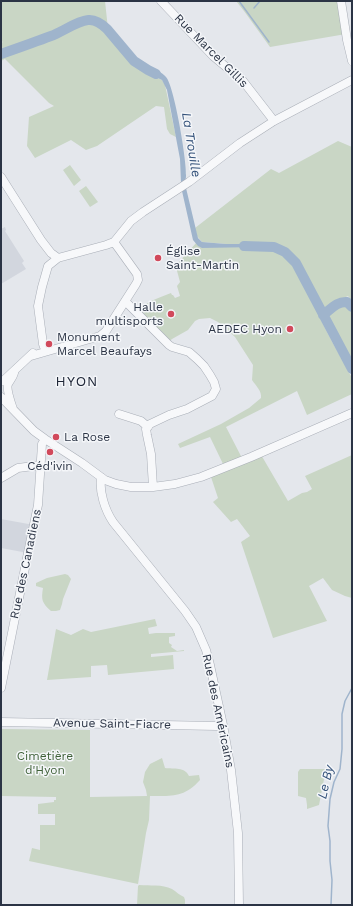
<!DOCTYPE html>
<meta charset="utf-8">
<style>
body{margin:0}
#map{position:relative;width:353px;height:906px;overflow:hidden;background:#e4e7ec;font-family:"Work Sans",sans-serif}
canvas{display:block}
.frame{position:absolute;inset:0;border:2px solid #2b3445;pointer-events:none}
</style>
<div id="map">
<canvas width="353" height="906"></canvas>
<div class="frame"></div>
</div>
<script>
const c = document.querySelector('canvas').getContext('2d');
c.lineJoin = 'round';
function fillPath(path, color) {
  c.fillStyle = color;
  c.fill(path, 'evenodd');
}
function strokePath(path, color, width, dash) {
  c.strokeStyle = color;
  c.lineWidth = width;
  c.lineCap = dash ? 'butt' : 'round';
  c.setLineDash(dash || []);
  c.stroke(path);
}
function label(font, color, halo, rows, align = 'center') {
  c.font = font + ' "Work Sans",sans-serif';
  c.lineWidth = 3;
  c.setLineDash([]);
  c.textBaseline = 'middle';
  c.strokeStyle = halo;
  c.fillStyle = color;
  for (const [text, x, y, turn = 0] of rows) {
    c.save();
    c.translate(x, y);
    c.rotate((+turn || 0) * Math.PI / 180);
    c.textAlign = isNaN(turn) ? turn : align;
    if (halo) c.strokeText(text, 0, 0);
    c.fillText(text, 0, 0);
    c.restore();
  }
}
const built = new Path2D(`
 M5,227L6,230L5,231L24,261L22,263L26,269L1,284V229Z
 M1,519L34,525L28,553L1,548Z`);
const green = new Path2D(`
 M1,1H105L108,29L134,61L132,62L143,71L162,80L165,85L176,137L170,134L167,129L164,107L156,106L97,146L86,150L71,140L35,158L27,146L29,117L54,106L49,103L5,59L1,61V43L3,42L1,41Z
 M236,1H341L346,34L270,47L244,11Z
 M338,141L352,147V301L348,296L335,302L324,311L314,305L328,334L352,378V394L307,415L297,391L226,427L243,460L260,453L288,501L302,493L307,492L312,489L305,476L352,455V598L345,596L332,590L323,578L309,586L327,621L273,638L241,542L250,536L237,519L231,522L213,502L218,498L210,474L225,468L210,437L180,448L178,444L221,424L249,408L261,398C262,391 256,386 252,380L253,365L235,337L218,322L210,318L199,319L195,321L188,330L172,339L167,343L139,310C147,301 159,298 171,293L172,295H173L175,298L180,296L177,286L180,282L176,267L177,264L197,242L201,245L226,244L202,242L197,236L195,228L271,169L279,173Z
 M70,165L81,180L74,186L63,170Z
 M86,186L98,202L90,207L79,191Z
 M343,303L347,304L351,308L352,313V361L327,314Z
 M65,574L68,575L71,579L63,599L62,604L60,610L56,611H51C42,603 41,600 43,588L36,586V583L47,578Z
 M155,619L157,626L148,628L149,634L156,633H175V636L169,637V643L172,645L171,647L177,651L184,650V651L151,654V657L173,655L174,669L108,675L107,665L91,666V677L47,680L56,629L71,635L83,629L91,632Z
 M2,729L90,730V797L147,796L146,790L143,782L145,772L150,764L162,758L165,768C174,769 185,767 189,776L199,775L200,780C184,798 171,796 150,796L149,820L146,833L138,884L29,861L32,848L40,850V825H55V814H38V804L54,802V800H56V797L2,796L1,759Z
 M300,769H326L319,805L307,809V805L306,798L298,796V772Z
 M139,885C150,886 162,884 172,889C177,892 179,895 184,897L185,900V905H137L138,886Z`);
const water = new Path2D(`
 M147,66C153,69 162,72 166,77C174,85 187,161 186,175C186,176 186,179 185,181L181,183L180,159L167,90L162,80L143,71Z
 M186,188L197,234L198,238L202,242L226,244H257L256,247L202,248L198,246L193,240L182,191Z`);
const stream = new Path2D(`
 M239,1L269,42
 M254,8L260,1
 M331,905L332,880L330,861V841L328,826L330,799L334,782L340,769L342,749V714L345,701L352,688`);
const river = new Path2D(`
 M1,54C18,48 35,42 51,36C62,32 77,21 88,20C96,19 102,24 107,29L134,61L148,70L156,74
 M244,246L274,247L285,252L296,263L352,369
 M323,315C330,310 337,301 347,302L352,307`);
const minor = new Path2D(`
 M161,1L213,56L243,81L274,121
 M341,1L347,40L352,61
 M1,177L41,240L51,253L58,258
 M125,301L169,345L172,347L189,352L197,359L204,366L210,375L214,382L216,389L212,396L187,409L169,415L150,424L146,429L147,435L151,454L153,487
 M50,350L44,347L43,344L38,306L42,287L48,266L58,258L106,245L114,242L131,221L143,212L189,182L240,143L274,121L352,80
 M31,356L100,336L106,331L136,284L138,280L137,274L114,242
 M3,381L33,353
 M1,397L34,431L45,439L82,463L105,480L116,484L131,487H153L175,484L201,477L251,457L352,413
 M13,409C11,403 6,389 8,384C10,380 13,377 14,373
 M119,414L141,421L148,427
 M101,477C99,492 105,510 113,522L185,611L196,627L206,650L210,665L223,725L231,770L238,833L239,905
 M1,478L18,468L41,465
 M1,688L28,553L38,505L42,444L45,439
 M1,722L217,726L223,725`);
const markers = [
 [158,258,4,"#d1495b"],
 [171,314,4,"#d1495b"],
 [290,329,4,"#d1495b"],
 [49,344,4,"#d1495b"],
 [56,437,4,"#d1495b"],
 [50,452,4,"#d1495b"]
];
const streetNames = [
 ["Rue Marcel Gillis",211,51,45],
 ["Rue des Canadiens",26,564,-78],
 ["Rue des Américains",218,711,78],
 ["Avenue Saint-Fiacre",112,724,1]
];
const poiNames = [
 ["Église",166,251],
 ["Saint-Martin",166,265],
 ["Halle",163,307,"right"],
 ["multisports",163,321,"right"],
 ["AEDEC Hyon",282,329,"right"],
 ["Monument",57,337],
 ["Marcel Beaufays",57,351],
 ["La Rose",64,437],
 ["Céd'ivin",50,466,"center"]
];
const parkNames = [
 ["Cimetière",45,756],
 ["d'Hyon",45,770]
];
const waterNames = [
 ["La Trouille",191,145,81],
 ["Le By",326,782,-77]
];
const quarterNames = [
 ["HYON",77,382]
];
fillPath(built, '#d2d6de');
fillPath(green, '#c9d6c5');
fillPath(water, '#9fb4cc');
strokePath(stream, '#9fb4cc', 1.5);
strokePath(river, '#9fb4cc', 10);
strokePath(minor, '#a9aeb7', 9);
strokePath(minor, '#f7f8fa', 8);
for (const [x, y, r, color] of markers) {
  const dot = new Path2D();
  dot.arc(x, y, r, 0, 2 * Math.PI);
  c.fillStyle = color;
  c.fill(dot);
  strokePath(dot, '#f4f6f9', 1.5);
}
label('12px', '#2b3445', '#f4f6f9', streetNames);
label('12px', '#2b3445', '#f4f6f9', poiNames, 'left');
label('12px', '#3f6138', '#f4f6f9', parkNames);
label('italic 13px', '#34527a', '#f4f6f9', waterNames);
c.letterSpacing = '1px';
label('14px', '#1d2536', '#f4f6f9', quarterNames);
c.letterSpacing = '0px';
</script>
